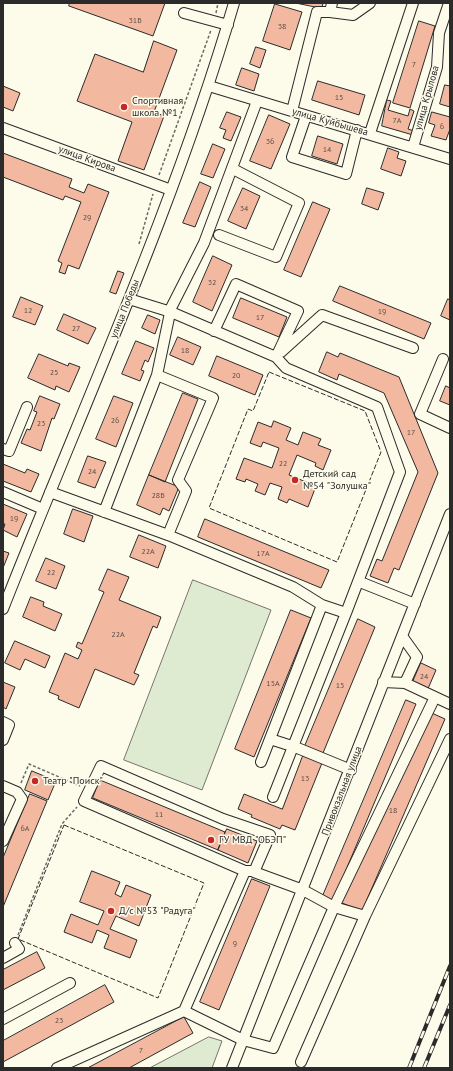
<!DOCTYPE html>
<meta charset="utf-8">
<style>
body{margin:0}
#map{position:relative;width:453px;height:1071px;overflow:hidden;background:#fdfbea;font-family:"PT Sans",sans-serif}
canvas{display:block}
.frame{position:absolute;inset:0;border:4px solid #2b2b2b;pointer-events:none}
</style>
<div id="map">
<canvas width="453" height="1071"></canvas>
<div class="frame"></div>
</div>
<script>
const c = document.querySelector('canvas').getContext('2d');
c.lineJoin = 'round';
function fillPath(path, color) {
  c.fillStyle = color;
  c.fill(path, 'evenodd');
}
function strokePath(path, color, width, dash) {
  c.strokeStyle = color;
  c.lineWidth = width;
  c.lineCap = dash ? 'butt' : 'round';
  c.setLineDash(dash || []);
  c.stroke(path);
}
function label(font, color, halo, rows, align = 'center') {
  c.font = font + ' "PT Sans",sans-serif';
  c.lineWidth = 3;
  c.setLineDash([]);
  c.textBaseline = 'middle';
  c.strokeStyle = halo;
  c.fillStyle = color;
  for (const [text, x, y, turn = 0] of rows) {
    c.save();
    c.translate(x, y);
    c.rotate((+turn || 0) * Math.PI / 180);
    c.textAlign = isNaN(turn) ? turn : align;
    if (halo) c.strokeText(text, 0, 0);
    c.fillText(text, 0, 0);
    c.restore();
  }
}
const green = new Path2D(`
 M193,580L271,610L202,790L124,760Z
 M209,1037L222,1041L212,1068H150Z`);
const building = new Path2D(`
 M70,3H165L153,36L69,6Z
 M296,3H323L322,8Z
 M275,4L302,12L290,50L263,41Z
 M419,21L435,26L410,108L393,103Z
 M154,41L177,50L154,112L164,116L144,170L118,161L132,122L77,101L95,54L143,72Z
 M256,47L266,50L260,68L250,64Z
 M242,68L259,74L254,91L236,85Z
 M318,81L365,95L359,115L312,100Z
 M445,85L450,86V107L440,104Z
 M3,86L20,93L13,111L3,107Z
 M387,100L391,101L388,110L408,116L410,109L414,111L408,129L414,131L413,135L382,126Z
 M227,112L241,117L231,141L223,138L226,130L220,128Z
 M432,112L450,117V129L446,140L431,136L435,125L429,123Z
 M269,115L290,124L271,169L250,161Z
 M318,136L343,144L337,164L312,156Z
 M213,144L225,149L213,178L201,174Z
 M388,148L399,152L397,158L406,161L401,176L381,169Z
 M3,153L72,179L69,187L84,193L88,184L109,192L79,269L68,265L65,274L59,272L62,263L58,261L81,202L65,196L63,200L3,177Z
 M200,182L211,187L195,227L183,223Z
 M243,188L260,196L246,229L228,221Z
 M367,188L384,193L378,210L362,204Z
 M313,202L330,209L301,277L284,270Z
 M213,256L232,265L212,311L193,302Z
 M118,271L124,273L116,294L110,292Z
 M340,286L431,323L424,339L333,301Z
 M21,297L43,306L35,325L13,317Z
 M241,298L287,317L279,337L233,318Z
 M448,299L450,300V320L441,316Z
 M64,314L96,328L88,344L57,330Z
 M148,315L160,320L155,334L142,328Z
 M178,337L201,347L193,365L170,355Z
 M136,341L154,348L148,362L145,360L141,370L144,371L140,381L122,374Z
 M327,352L338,357L340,353L399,377L438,473L399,570L394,568L388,583L370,576L377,559L382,561L418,472L384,393L339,374L337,380L319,372Z
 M39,354L68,366L69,363L80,367L69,392L56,386L55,390L28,378Z
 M217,356L263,375L255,395L209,376Z
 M446,386L450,388V405L440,401Z
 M183,393L198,399L165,482L149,475Z
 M40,396L60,404L54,419L52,418L41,451L21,443L27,429L30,430L37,412L34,411Z
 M114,396L133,403L116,447L96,439Z
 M274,421L291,428L286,440L298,445L303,432L321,439L318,445L331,450L323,470L315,466L316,463L297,455L289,475L316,486L308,507L289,499L287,503L278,499L282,487L270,483L265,495L255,491L258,484L246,479L245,482L236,479L244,458L272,468L279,448L263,442L261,447L250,443L258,422L271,427Z
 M88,456L106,462L95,488L78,482Z
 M3,464L25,473L27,469L39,474L31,492L3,481Z
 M149,475L179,487L169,511L163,508L160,515L137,505Z
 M3,504L27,514L17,537L3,530L5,524H3Z
 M73,509L93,516L84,542L64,534Z
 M205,519L329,570L321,588L198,537Z
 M139,535L166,546L158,568L130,557Z
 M3,551L9,553L3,568Z
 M46,558L65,566L56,589L36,581Z
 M108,569L129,577L119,600L161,617L157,628L153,626L134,673L139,675L134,685L95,669L79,708L58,699L59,696L49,692L65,653L78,659L82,650L76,647L78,642L82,644L104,592L99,590Z
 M31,597L44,602L43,606L62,614L55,631L23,617Z
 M291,610L311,618L254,757L235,749Z
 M358,619L375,627L323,753L305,746Z
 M15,641L50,656L45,668L25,659L20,670L5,663Z
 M421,663L436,670L427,691L412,684Z
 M3,682L15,687L6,709L3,707Z
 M406,700L416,704L332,903L322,898Z
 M425,710L445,719L362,911L342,903Z
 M303,756L322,763L295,830L282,825L280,829L251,817L252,815L238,809L244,794L282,809Z
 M32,771L56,781L48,800L25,790Z
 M100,780L225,832L218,850L93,798Z
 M30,794L47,801L3,907V858Z
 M227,829L257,841L248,863L218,850Z
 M92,871L120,882L115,894L121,897L126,885L151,895L139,926L116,916L110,929L137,940L130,958L104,948L109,935L97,930L92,943L64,932L71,914L98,925L104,911L80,902Z
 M252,879L270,886L219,1010L200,1002Z
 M37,952L45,968L3,990V970Z
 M105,985L114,1002L3,1062V1041Z
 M184,1017L193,1033L129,1068H88Z`);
const path = new Path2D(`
 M216,13L218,3
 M159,175L211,30
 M139,244L153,194
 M21,783L29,764L80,786
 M18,935L62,824L77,807`);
const minor = new Path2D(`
 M330,12L353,15L370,3
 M184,13L228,25
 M209,86L450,159
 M292,111L317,12H330L332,3
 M306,116L292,157L346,174L357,130
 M3,128L171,190
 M370,133L413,3
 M413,147L437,67L439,33L449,3
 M219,235L276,257L299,203L233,169
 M129,299L171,312L276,357L286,368L377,407L400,472L346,613
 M214,331L236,284L298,311L276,357
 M281,352L322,315L413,348
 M443,359L420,414L450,428
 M3,449L9,451L27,407
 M3,492L43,509
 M50,492L168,535L293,587L322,605L346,613L273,797
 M104,512L157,375
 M168,535L186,491L178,480L213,398L157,375L171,308L204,243L257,101
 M360,582L415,604
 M3,609C82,408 173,211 234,3
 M402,636L417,657L405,683
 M383,682L405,683L450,704
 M3,722L9,725L3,740
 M270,739L295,747L351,770
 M261,762L322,605
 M3,786L17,792L22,799L3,841
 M245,871L84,801L101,766L223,819L270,835L254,872L303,890L334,907L365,916L450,739
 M251,871H245L184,1011L243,1040L273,1048L334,907L435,697
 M3,958L19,949L15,943
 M3,1019L70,983
 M301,1062L365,916
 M57,1068L184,1011
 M232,1068L450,514`);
const rail = new Path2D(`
 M409,1068L450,966
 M424,1068L450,1005`);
const fence = new Path2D(`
 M269,372L365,411L381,452L337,562L209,508L248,409L253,411Z
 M64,825L204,883L158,998L18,939Z`);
const markers = [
 [124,107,4,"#c62828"],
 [295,480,4,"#c62828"],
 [35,781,4,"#c62828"],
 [211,840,4,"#c62828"],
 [111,911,4,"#c62828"]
];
const numberNames = [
 ["31Б",135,21],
 ["38",282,27],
 ["7",414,65],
 ["15",339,98],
 ["7А",397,121],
 ["6",442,127],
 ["36",270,142],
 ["14",327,150],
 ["34",244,209],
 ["29",87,218],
 ["32",212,283],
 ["12",28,311],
 ["19",382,312],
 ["17",260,318],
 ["27",76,329],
 ["18",185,351],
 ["25",54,373],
 ["20",236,376],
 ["26",115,421],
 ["23",41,424],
 ["17",411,433],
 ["22",283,464],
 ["24",92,472],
 ["28Б",158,496],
 ["19",14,519],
 ["22А",148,552],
 ["17А",263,554],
 ["22",51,573],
 ["22А",118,635],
 ["24",424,677],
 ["15А",273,684],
 ["15",340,686],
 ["13",305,779],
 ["18",393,811],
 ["11",159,815],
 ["6А",25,829],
 ["9",235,944],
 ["23",59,1021],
 ["7",141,1051]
];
const streetNames = [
 ["улица Крылова",427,98,-74],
 ["улица Куйбышева",330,122,16],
 ["улица Кирова",87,159,20],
 ["улица Победы",125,309,-68],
 ["Привокзальная улица",342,791,-69]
];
const poiNames = [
 ["Спортивная",132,101],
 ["школа №1",132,113],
 ["Детский сад",303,474],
 ["№54 \"Золушка\"",303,486],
 ["Театр \"Поиск\"",43,781],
 ["ГУ МВД \"ОБЭП\"",219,840],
 ["Д/с №53 \"Радуга\"",119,911]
];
fillPath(green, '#deebd1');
strokePath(green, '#74746e', 1);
fillPath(building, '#f2b8a0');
strokePath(building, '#2b2b2b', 1);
strokePath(minor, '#2b2b2b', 12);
strokePath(path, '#6a6964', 1.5, [3, 2]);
strokePath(minor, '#fdfbea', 10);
strokePath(rail, '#2b2b2b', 4);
strokePath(rail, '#fdfbea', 2.5, [8]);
strokePath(fence, '#2b2b2b', 1, [5, 2]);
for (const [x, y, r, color] of markers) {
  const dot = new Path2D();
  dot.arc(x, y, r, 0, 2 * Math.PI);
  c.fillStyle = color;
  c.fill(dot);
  strokePath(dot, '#fdfbea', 1.5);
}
label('8px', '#5d4e48', null, numberNames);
label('10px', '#2b2b2b', '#fdfbea', streetNames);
label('10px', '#2b2b2b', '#fdfbea', poiNames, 'left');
</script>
